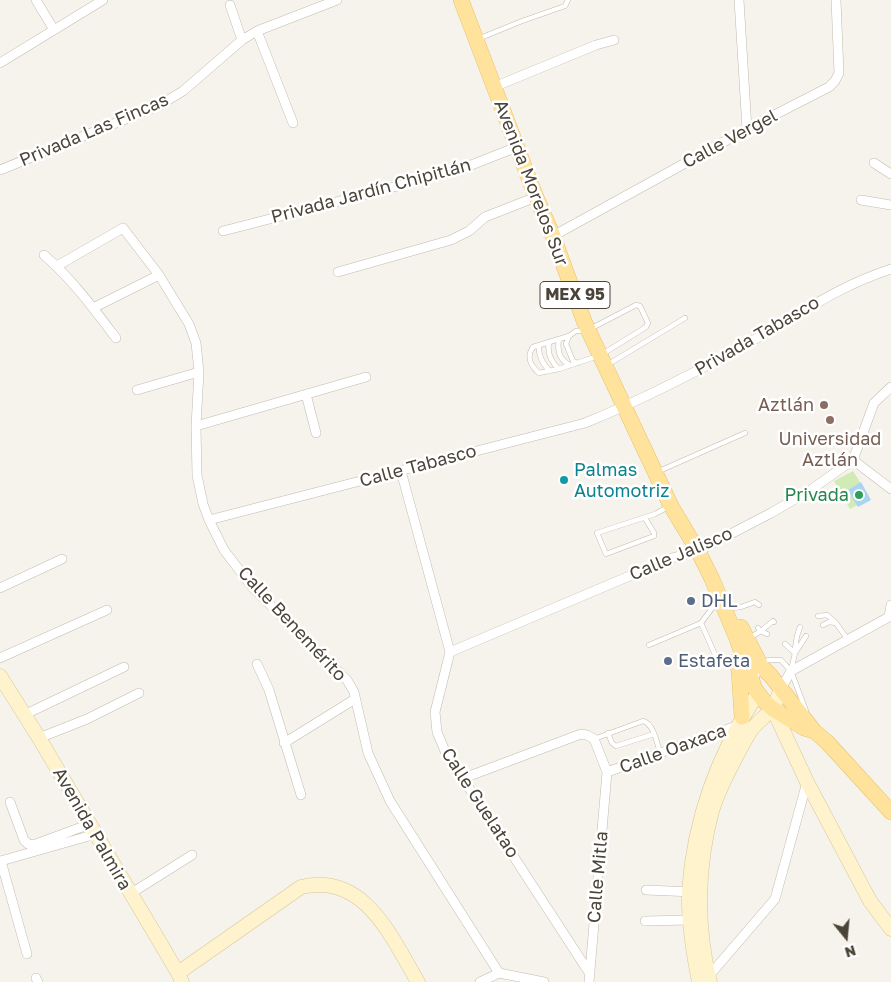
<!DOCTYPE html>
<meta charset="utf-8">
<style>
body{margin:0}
#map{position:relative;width:891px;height:982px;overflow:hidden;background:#f6f3ec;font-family:"Golos Text",sans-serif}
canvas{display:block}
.north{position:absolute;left:821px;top:912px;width:50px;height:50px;-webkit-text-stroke:4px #fff;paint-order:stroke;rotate:163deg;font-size:14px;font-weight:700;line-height:20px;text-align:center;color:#4b4439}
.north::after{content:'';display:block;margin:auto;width:18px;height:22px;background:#4b4439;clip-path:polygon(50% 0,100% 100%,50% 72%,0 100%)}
</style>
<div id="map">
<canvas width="891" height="982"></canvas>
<div class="north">N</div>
</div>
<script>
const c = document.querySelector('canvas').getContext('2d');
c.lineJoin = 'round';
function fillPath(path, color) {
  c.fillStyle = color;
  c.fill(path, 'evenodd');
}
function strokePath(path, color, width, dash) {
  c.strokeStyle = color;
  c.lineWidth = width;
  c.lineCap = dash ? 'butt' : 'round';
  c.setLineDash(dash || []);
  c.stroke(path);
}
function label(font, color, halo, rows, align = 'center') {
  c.font = font + ' "Golos Text",sans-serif';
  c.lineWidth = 5;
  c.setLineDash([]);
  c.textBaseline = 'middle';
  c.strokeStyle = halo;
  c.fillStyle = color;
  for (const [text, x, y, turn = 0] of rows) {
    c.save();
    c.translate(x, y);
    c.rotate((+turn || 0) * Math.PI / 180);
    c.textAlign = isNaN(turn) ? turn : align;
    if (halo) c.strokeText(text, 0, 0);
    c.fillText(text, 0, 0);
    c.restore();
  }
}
const green = new Path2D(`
 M853,471L870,498L850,509L834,481Z`);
const water = new Path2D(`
 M861,482L871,500L858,507L848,490Z`);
const lane = new Path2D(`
 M478,39L522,21L565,6L568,0
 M636,305L640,306L648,323L646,327L601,355L559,369L539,373C530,365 526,357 533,347L569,336L576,331L588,330Z
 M569,336L566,344L573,361L578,363
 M559,339C557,350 559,360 570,365
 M549,342C547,353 551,362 559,369
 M539,345C538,355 543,365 550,371
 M607,365L685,318
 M657,472L745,433
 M645,518L654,533V536L606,554L597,533L655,514L668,507
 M713,607L701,623L717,659L733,660
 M731,608L741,607L755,602L759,605
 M818,616L827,615L835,622
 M823,625L829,622L836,623L848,640
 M758,628L761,631L773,621L774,622
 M749,638L761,631L767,634
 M785,644L795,653
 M649,645L701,623
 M795,649L797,636L800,627
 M791,671L795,653L806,636
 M756,679L761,666L768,660H781L791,671L806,711
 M608,733L612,743L616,746L654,734
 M594,739L643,721C654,724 657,743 660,753`);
const street = new Path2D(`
 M36,0L54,30
 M739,0L747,129
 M230,5L242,40
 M257,31L293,123
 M0,63L103,0
 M494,87L596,45L614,40
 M874,163L891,174
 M0,170L160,105L183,91L242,40L257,31L337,0
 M861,200L891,205
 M223,231L456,171L517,147
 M553,236L747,129L829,87L835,81L839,73L836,0
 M44,255C72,279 94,309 116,338
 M57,266L123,228L159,275L189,324L196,343L199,372L196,426L197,475L203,504L209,520L224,550L253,588L347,680L354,692L368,753L390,801L499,973
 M338,272L451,240L469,231L485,217L536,197
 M93,308L159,275
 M137,390L199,372
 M306,394L316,433
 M196,426L366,377
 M853,460L891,489
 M401,471L450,652L435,712L437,732L445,751L590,974
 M209,520L585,423C647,398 708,366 766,333C809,308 842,285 891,269
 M0,588L62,559
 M889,617L891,605
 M450,652L672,558L698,551L771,513L809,491L853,460L874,403L891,387
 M0,658L107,610
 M257,664L269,690L301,795
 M781,689L791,671L889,617
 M24,715L124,667
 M39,738L87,719L139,693
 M284,743L355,699
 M607,772L739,725
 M464,778L581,734L587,735L594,739L607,772L589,982
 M10,802L24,840L28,844L33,845L90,824
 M646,890L694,892
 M130,894L192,855
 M645,921L690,920
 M27,954L1,861L96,834
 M708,977L775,899L807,782
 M36,978L38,982
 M480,982L499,973L544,982`);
const secondary = new Path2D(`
 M0,676L39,738L178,973L182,982
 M773,709L807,782L870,901L891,929
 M178,973L301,887C365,872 391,937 418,982
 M699,982C693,952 688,921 689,891C694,820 719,752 758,693
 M710,982C696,927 697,866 712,811C720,785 735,758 748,735C753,725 764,718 771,710C776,704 778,696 781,689`);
const primary = new Path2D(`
 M461,0L536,197L553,236L584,321L671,506L698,551L712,579L737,639L755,689L764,701L773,709L804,728L814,731
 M741,627L761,666L771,676L814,731L827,742L891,812
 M736,661L739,670L742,717`);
const markers = [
 [824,405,5,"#8d6e63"],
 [830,420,5,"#8d6e63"],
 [564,480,5,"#0f9aa8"],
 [859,495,5,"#2e9e5b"],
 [691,601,5,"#5c6f8a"],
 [668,661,5,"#5c6f8a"]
];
const shields = [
 [575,295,70]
];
const shieldNames = [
 ["MEX 95",575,295]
];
const streetNames = [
 ["Privada Las Fincas",94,130,-23],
 ["Calle Vergel",730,139,-28],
 ["Avenida Morelos Sur",531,183,69],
 ["Privada Jardín Chipitlán",371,191,-15],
 ["Privada Tabasco",757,336,-30],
 ["Calle Tabasco",418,466,-15],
 ["Calle Jalisco",681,554,-23],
 ["Calle Benemérito",292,624,47],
 ["Calle Oaxaca",673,749,-20],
 ["Calle Guelatao",480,803,57],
 ["Avenida Palmira",92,829,60],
 ["Calle Mitla",598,877,-85]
];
const educationNames = [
 ["Aztlán",814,405],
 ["Universidad",830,439,"center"],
 ["Aztlán",830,460,"center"]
];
const cultureNames = [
 ["Palmas",574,470],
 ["Automotriz",574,491]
];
const leisureNames = [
 ["Privada",849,495]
];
const serviceNames = [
 ["DHL",701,601],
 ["Estafeta",678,661]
];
fillPath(green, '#d2eab5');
fillPath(water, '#a9d4f2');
strokePath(lane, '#c2bbae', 5.5);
strokePath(street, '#c2bbae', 10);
strokePath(secondary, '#d6c79b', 15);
strokePath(primary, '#e6c16a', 16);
strokePath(lane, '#fff', 4.5);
strokePath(street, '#fff', 9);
strokePath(secondary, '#fff3cd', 14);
strokePath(primary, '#ffe39c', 15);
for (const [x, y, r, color] of markers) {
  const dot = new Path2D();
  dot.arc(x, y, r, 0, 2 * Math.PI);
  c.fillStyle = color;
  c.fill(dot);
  strokePath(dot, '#fff', 2);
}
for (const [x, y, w] of shields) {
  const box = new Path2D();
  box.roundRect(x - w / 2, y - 13.5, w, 27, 4);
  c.fillStyle = '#fff';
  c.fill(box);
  strokePath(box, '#4b4439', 1);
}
label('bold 16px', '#4b4439', null, shieldNames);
label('18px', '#4b4439', '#fff', streetNames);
label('18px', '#785e54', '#fff', educationNames, 'right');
label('18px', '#0d838f', '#fff', cultureNames, 'left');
label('18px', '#27864d', '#fff', leisureNames, 'right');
label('18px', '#4e5e75', '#fff', serviceNames, 'left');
</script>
